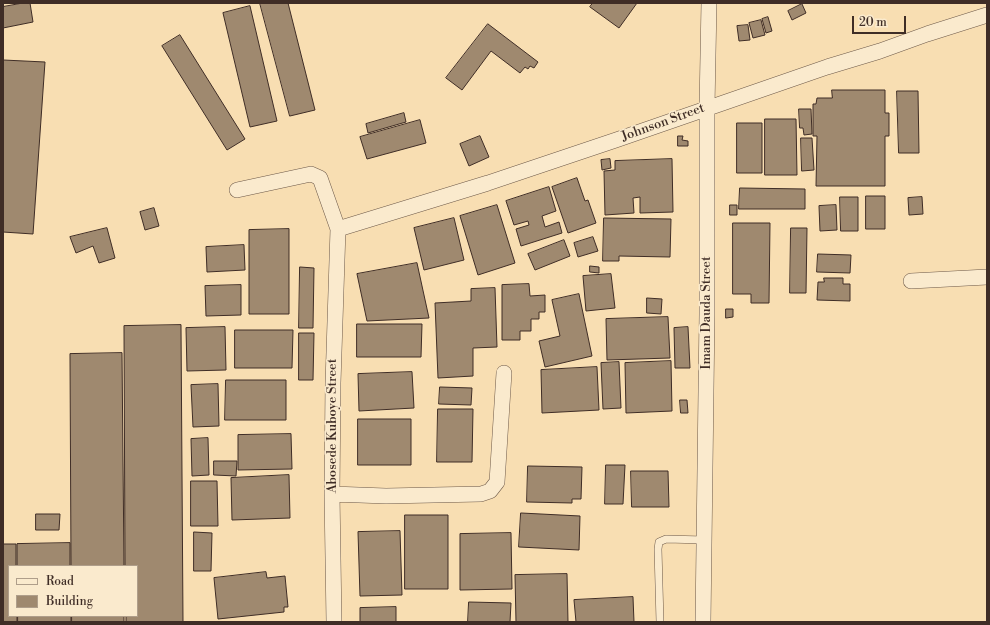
<!DOCTYPE html>
<style>
body{margin:0}
#map{position:relative;width:990px;height:625px;overflow:hidden;background:#f8deb2;font-family:"Libre Bodoni",serif}
canvas{display:block}
.frame{position:absolute;inset:0;border:4px solid #3f2d26;pointer-events:none}
.legend{position:absolute;left:8px;top:565px;width:130px;height:52px;box-sizing:border-box;background:#faeacd;border:1px solid #af9e8a;margin:0;padding:5px 7px;list-style:none;font-size:12px;color:#3f2d26}
.legend li{display:flex;align-items:center;gap:8px;height:20px}
.legend b{width:20px;border:1px solid #af9e8a}
.scale{position:absolute;left:852px;top:16px;width:54px;height:18px;box-sizing:border-box;border:2px solid #3f2d26;border-top:0;padding-left:5px;font-size:12px;line-height:14px;white-space:nowrap;color:#3f2d26;-webkit-text-stroke:3px #faeacd;paint-order:stroke}
</style>
<div id="map">
<canvas width="990" height="625"></canvas>
<div class="frame"></div>
<ul class="legend">
<li><b style="height:5px;background:#faeacd"></b>Road</li>
<li><b style="height:11px;background:#9f896f"></b>Building</li>
</ul>
<div class="scale">20 m</div>
</div>
<script>
const c = document.querySelector('canvas').getContext('2d');
c.lineJoin = 'round';
function fillPath(path, color) {
  c.fillStyle = color;
  c.fill(path, 'evenodd');
}
function strokePath(path, color, width, dash) {
  c.strokeStyle = color;
  c.lineWidth = width;
  c.lineCap = dash ? 'butt' : 'round';
  c.setLineDash(dash || []);
  c.stroke(path);
}
function label(font, color, halo, rows, align = 'center') {
  c.font = font + ' "Libre Bodoni",serif';
  c.lineWidth = 3;
  c.setLineDash([]);
  c.textBaseline = 'middle';
  c.strokeStyle = halo;
  c.fillStyle = color;
  for (const [text, x, y, turn = 0] of rows) {
    c.save();
    c.translate(x, y);
    c.rotate((+turn || 0) * Math.PI / 180);
    c.textAlign = isNaN(turn) ? turn : align;
    if (halo) c.strokeText(text, 0, 0);
    c.fillText(text, 0, 0);
    c.restore();
  }
}
const building = new Path2D(`
 M23,3H30L33,22L3,28V7Z
 M260,3H288L315,110L290,116Z
 M593,3H637L619,28L590,7Z
 M802,4L806,13L792,20L788,11Z
 M250,6L277,121L250,127L223,13Z
 M768,17L772,31L766,33L762,19Z
 M761,20L765,35L753,38L749,23Z
 M488,24L538,62L534,68L530,66L528,69L525,67L520,73L491,51L462,90L446,78Z
 M748,25L750,40L739,41L737,26Z
 M180,35L245,139L227,150L162,46Z
 M3,60L45,62L33,234L3,232Z
 M832,90H885V113H889V136H885V186H816L817,136H813V104H816L817,98H832Z
 M897,91H918L919,153H899Z
 M799,109H811L812,134L804,135L803,128H800Z
 M404,113L406,122L368,133L366,124Z
 M765,119H796L797,175H765Z
 M420,120L426,143L367,159L360,137Z
 M737,123H762V173H737Z
 M480,136L489,157L469,166L460,144Z
 M678,136H683L682,140L688,141V146H678Z
 M801,138H812L814,170L802,171Z
 M610,159L611,168L602,170L601,160Z
 M672,159L673,212L640,213V197L633,198L634,213L605,215L604,171L615,170V161Z
 M577,178L585,201L588,200L596,223L568,233L552,187Z
 M549,187L556,211L542,216L545,227L559,222L562,233L521,246L516,229L529,225L528,221L514,225L506,201Z
 M740,188L805,189V209H739Z
 M866,196H885V229H866Z
 M840,197H858V231H841Z
 M922,197L923,214L909,215L908,198Z
 M497,205L515,263L478,275L460,216Z
 M730,205H737V215H730Z
 M836,205L837,230L820,231L819,206Z
 M154,208L159,226L145,230L140,212Z
 M454,218L464,260L424,270L414,228Z
 M604,218L671,219L670,257L619,256V261H603Z
 M733,223H770L769,303H751V294H733Z
 M107,228L115,258L99,263L93,246L76,253L70,237Z
 M791,228H807L806,293H790Z
 M289,229V314H249V230Z
 M593,237L598,251L578,257L574,243Z
 M564,240L570,256L535,270L528,254Z
 M244,245L245,270L207,272L206,247Z
 M818,254L851,255L850,273L817,272Z
 M417,263L429,318L367,321L357,274Z
 M590,266L599,267V273L590,272Z
 M300,267L314,268L313,328H299Z
 M611,274L615,308L586,311L583,276Z
 M824,278H843V284H850V301L817,300L818,282H824Z
 M529,284L530,296L545,295V312H539V319H531V331H520V340H502V285Z
 M241,285V315L206,316L205,286Z
 M495,288L497,347L473,348V376L438,378L435,303L471,301V289Z
 M579,294L592,356L545,367L539,341L560,336L552,300Z
 M647,298L662,299L661,314L647,313Z
 M726,309H733V317L726,318Z
 M668,317L670,358L607,360L606,319Z
 M357,324H422L421,357H357Z
 M181,325L183,622H126V616H137V566H125L124,326Z
 M225,327L226,370L187,371L186,328Z
 M688,327L690,368H675L674,328Z
 M235,330H293L292,368H235Z
 M299,333H314L313,380H299Z
 M122,353L124,566H71L70,354Z
 M671,361L672,411L626,413L625,363Z
 M619,362L621,408L603,409L601,363Z
 M597,367L599,410L542,413L541,370Z
 M412,372L414,408L359,411L358,374Z
 M226,380H286V420H225Z
 M218,384L219,426L193,427L191,385Z
 M440,387L472,388L471,405L439,404Z
 M680,400H687L688,413H681Z
 M438,409H473L472,462H437Z
 M358,419H411V465H358Z
 M291,434L292,469L238,470V435Z
 M208,438L209,475L192,476L191,439Z
 M214,461H237L236,476L214,475Z
 M606,465H625L623,504H605Z
 M528,466L582,467L581,499H572V503L527,502Z
 M631,471H668L669,507H632Z
 M289,475L290,518L232,520L231,478Z
 M191,481H217L218,526H191Z
 M521,513L580,516L579,550L519,547Z
 M36,514H60L59,530H36Z
 M405,515H448V589H405Z
 M400,531L402,595L360,596L358,532Z
 M194,532L212,533L211,571H194Z
 M511,533L512,589L460,590V534Z
 M70,543V566H17V544Z
 M3,544H16V566H9V616H17V622H3Z
 M266,572L267,578L285,576L288,607H284V612L218,619L214,578Z
 M567,574L568,622H516L515,575Z
 M633,597L634,622H576L574,600Z
 M469,602L511,603L510,622H468Z
 M396,607V622H360V608Z
 M18,616H71V622H18Z
 M72,616H124V622H72Z`);
const lane = new Path2D(`
 M660,622L658,549L659,542L666,539L704,540`);
const street = new Path2D(`
 M237,190L311,174L320,178L338,229L333,383L332,494L334,622
 M338,229L488,183L616,140L827,67L880,51L927,34L987,15
 M911,281L987,277
 M332,494L386,496L481,494L490,491L497,482L504,373
 M703,622L707,314V107L709,3`);
const streetNames = [
 ["Johnson Street",663,123,-20],
 ["Imam Dauda Street",707,313,-90],
 ["Abosede Kuboye Street",333,426,-90]
];
fillPath(building, '#9f896f');
strokePath(building, '#3f2d26', 1);
strokePath(lane, '#6d5949', 8);
strokePath(street, '#6d5949', 16);
strokePath(lane, '#faeacd', 7);
strokePath(street, '#faeacd', 15);
label('13px', '#3f2d26', '#faeacd', streetNames);
</script>
